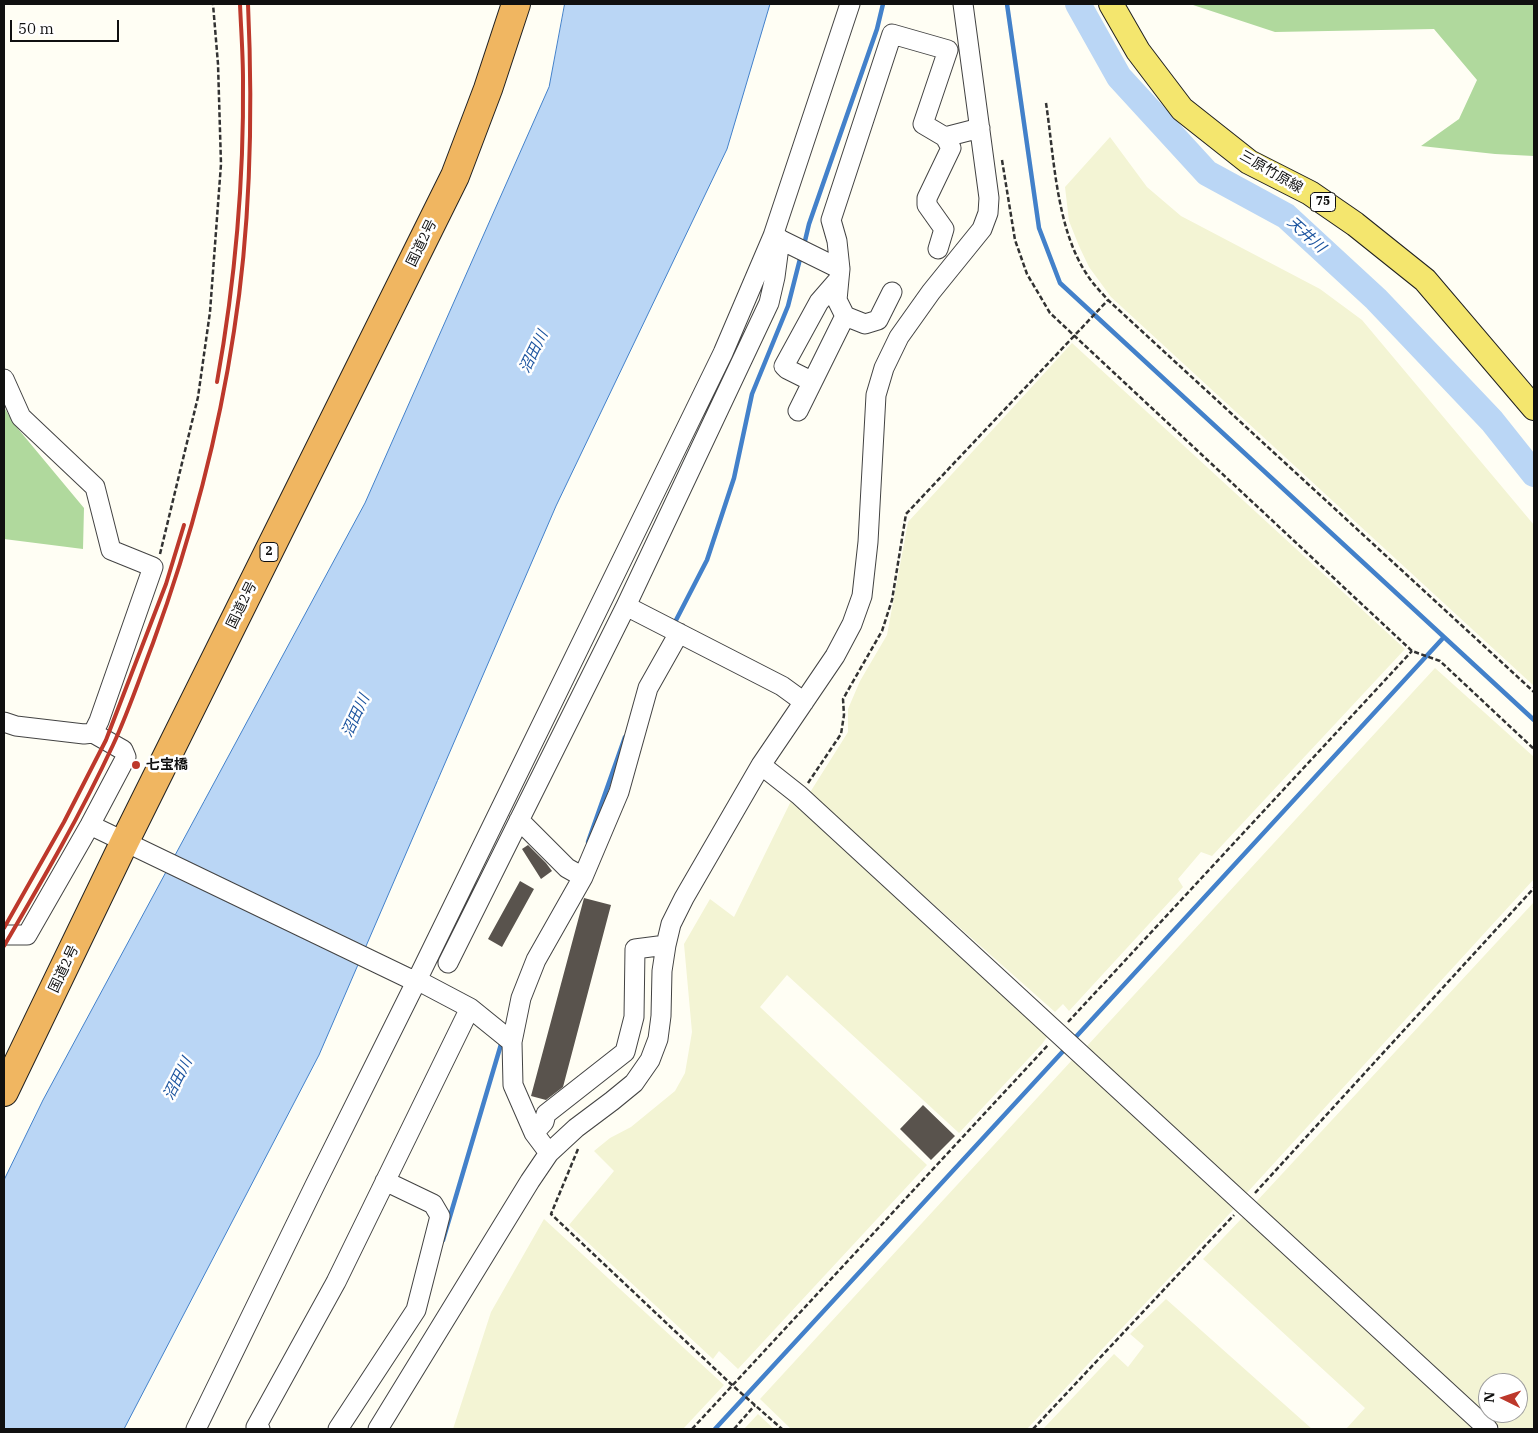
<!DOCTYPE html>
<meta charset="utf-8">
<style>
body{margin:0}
#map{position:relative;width:1538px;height:1433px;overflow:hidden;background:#fffef4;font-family:"IBM Plex Serif",serif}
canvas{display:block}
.frame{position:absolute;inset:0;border:5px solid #101010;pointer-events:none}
.north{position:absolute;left:1478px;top:1373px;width:50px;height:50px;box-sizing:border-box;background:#fff;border:1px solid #9f9f9f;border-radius:50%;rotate:274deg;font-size:14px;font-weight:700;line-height:20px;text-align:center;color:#101010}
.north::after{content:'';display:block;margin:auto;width:18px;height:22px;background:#bd382b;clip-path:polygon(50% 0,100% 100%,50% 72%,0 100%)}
.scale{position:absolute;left:10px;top:20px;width:109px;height:22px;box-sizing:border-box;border:2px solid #101010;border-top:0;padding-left:6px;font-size:15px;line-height:18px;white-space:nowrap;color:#101010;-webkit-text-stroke:4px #fff;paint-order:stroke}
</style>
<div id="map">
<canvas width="1538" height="1433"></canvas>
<div class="frame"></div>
<div class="north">N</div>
<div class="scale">50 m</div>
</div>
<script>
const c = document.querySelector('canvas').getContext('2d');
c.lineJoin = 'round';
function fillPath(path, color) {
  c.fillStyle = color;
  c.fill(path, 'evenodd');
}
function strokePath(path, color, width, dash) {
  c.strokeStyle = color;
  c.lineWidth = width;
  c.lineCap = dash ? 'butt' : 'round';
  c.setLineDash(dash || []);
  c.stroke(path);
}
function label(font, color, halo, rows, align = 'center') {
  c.font = font + ' "IBM Plex Serif","Noto Sans JP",serif';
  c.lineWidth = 5;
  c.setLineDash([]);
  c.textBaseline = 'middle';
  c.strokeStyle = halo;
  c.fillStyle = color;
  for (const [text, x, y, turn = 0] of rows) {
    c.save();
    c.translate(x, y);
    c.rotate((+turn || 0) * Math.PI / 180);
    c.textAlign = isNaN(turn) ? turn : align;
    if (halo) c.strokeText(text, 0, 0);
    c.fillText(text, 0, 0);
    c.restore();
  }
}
const farmland = new Path2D(`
 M1110,137L1147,187L1181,216L1320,289L1362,320L1534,525V686L1111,297L1089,267L1079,246L1069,221L1065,187Z
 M1072,343L1405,649L1212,856L1201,852L1178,879L1183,887L1069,1011L1063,1004L1055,1012L809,794L848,732V709L860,681L887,635L908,522Z
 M1435,668L1534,757V879L1244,1196L1087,1046Z
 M792,799L1049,1034L1042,1044L959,1133L787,975L760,1007L927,1165L738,1369L719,1351L713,1359L569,1225L614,1171L594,1151L610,1138L631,1127L675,1091L685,1073L692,1032L684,944L710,899L734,917Z
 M1534,902V1429H1501L1256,1202ZM1488,1383H1518V1413H1488Z
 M1073,1059L1234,1203L1233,1210L1027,1429H791L760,1399Z
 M1244,1216L1475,1429H1346L1365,1408L1203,1259Z
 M544,1219L724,1385L683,1429H453L491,1312Z
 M1166,1299L1312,1429H1043L1114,1354L1128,1367L1144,1346L1130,1334Z
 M758,1414L774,1429H744Z`);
const forest = new Path2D(`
 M1190,4H1534V156L1495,154L1421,146L1459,119L1477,80L1434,29L1275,32Z
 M4,407L14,424L84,508L83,549L4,539Z`);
const water = new Path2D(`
 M565,4H770L727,149L556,506L319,1055L124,1429H4V1180L43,1100L365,503L549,87Z`);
const stream = new Path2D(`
 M1007,4L1039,228L1060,283L1534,720
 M804,245L809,224L877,29L883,4
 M674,624L707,560L734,478L752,394L788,306L801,255
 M588,842L625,737
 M1073,1040L1444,637
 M443,1240L502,1041
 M715,1429L1066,1048`);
const river = new Path2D(`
 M1078,4L1119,77L1207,173L1286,216L1376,299L1492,421L1534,474`);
const building = new Path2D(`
 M528,845L546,863L552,871L541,879L522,849Z
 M520,881L534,889L502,947L488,939Z
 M584,898L611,905L563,1087L546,1100L531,1096Z
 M923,1105L955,1136L931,1160L900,1129Z`);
const path = new Path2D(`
 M1046,103C1054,156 1056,227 1086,273C1092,283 1100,291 1108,300L1534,692
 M1002,160L1015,240L1027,274L1050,313L1412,651L1440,661L1534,749
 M160,554L198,397L210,312L221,164L218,64L213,4
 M808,783L841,734L844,715L843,699L882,631L892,600L906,514L1108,300
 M1068,1022L1412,651
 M578,1149L551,1214L732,1385L782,1429
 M1255,1193L1534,888
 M692,1429L1048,1045
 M734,1429L755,1405
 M1033,1429L1234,1215`);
const minor = new Path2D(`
 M773,236L840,269L839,279L819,302L784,366L787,369L811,381
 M938,249L944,229L927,205V198L951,148L945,137
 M840,269L837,241L831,220L892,34L948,50L923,124L945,137L980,128
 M839,279L837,300L845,316L865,324L878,320L892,292
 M4,379L21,417L95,487L111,550L153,567L99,721L93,733
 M798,411L845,316
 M626,606L782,686L804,702
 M4,722L16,726L84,734L93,733L123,750L126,757L90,825L27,935H4
 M761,765L799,795L1488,1429
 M519,820L567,868L583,877
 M90,825L408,978L417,980L470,1008L512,1042
 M448,963L626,606L769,303L775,277L780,239
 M534,1133L544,1122L546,1114L625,1052L634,1017L635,949L666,945
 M549,1153L534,1133L513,1085L512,1042L521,998L536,960L583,877L619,792L648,688L679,633
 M196,1429L315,1185L417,980L723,353L773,236L850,4
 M260,1429L256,1427L336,1282L470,1008
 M338,1429L416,1310L440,1216L433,1204L385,1181
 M378,1429L530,1181L549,1153L576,1128L612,1101L634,1083L650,1060L658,1039L661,1016L662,971L666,945L671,924L684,898L761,765L835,656L852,624L862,596L868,542L876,395L884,368L899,337L931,292L982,229L988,213L989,198L963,4`);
const major = new Path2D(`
 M1111,4L1138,51L1182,109L1249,162L1310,193L1355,224L1425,280L1534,408`);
const highway = new Path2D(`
 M4,1092L125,841L455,176L488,89L516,4`);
const rail = new Path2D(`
 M217,382C235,282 244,181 243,80C243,54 241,29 240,4
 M4,928L64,822L106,740L166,584L184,525
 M4,946C42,881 81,814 113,745C128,713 140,677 153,643C190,542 218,438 234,331C251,223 253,113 248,4`);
const markers = [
 [136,765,5,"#bd382b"]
];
const shields = [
 [1323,202,25],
 [269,552,18]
];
const shieldNames = [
 ["75",1323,202],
 ["2",269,552]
];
const streetNames = [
 ["三原竹原線",1271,172,30],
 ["国道2号",422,243,-64],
 ["国道2号",242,605,-64],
 ["国道2号",64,969,-65]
];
const poiNames = [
 ["七宝橋",146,765]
];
const waterNames = [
 ["天井川",1306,235,42],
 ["沼田川",534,352,-64],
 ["沼田川",356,716,-65],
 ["沼田川",178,1079,-63]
];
fillPath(farmland, '#f3f4d4');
fillPath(forest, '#b0d99d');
fillPath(water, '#bad6f5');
strokePath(water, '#4381ca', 1);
strokePath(stream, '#4381ca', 4.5);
strokePath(river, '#bad6f5', 26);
fillPath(building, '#59534d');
strokePath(minor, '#434343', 21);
strokePath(major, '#212121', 26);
strokePath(highway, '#212121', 30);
strokePath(path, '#323232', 2.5, [5, 2.5]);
strokePath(minor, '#fff', 19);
strokePath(major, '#f4e66e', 24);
strokePath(highway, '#f0b661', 28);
strokePath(rail, '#bd382b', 4);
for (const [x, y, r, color] of markers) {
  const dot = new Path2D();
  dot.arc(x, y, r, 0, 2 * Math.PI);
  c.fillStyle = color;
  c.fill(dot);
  strokePath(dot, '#fff', 2);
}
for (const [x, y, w] of shields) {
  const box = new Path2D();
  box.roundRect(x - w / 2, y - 9.5, w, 19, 4);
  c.fillStyle = '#fff';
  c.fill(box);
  strokePath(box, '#101010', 1);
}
label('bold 12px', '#101010', null, shieldNames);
label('14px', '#101010', '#fff', streetNames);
label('bold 14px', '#101010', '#fff', poiNames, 'left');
label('italic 15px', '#1c549f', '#fff', waterNames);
</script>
